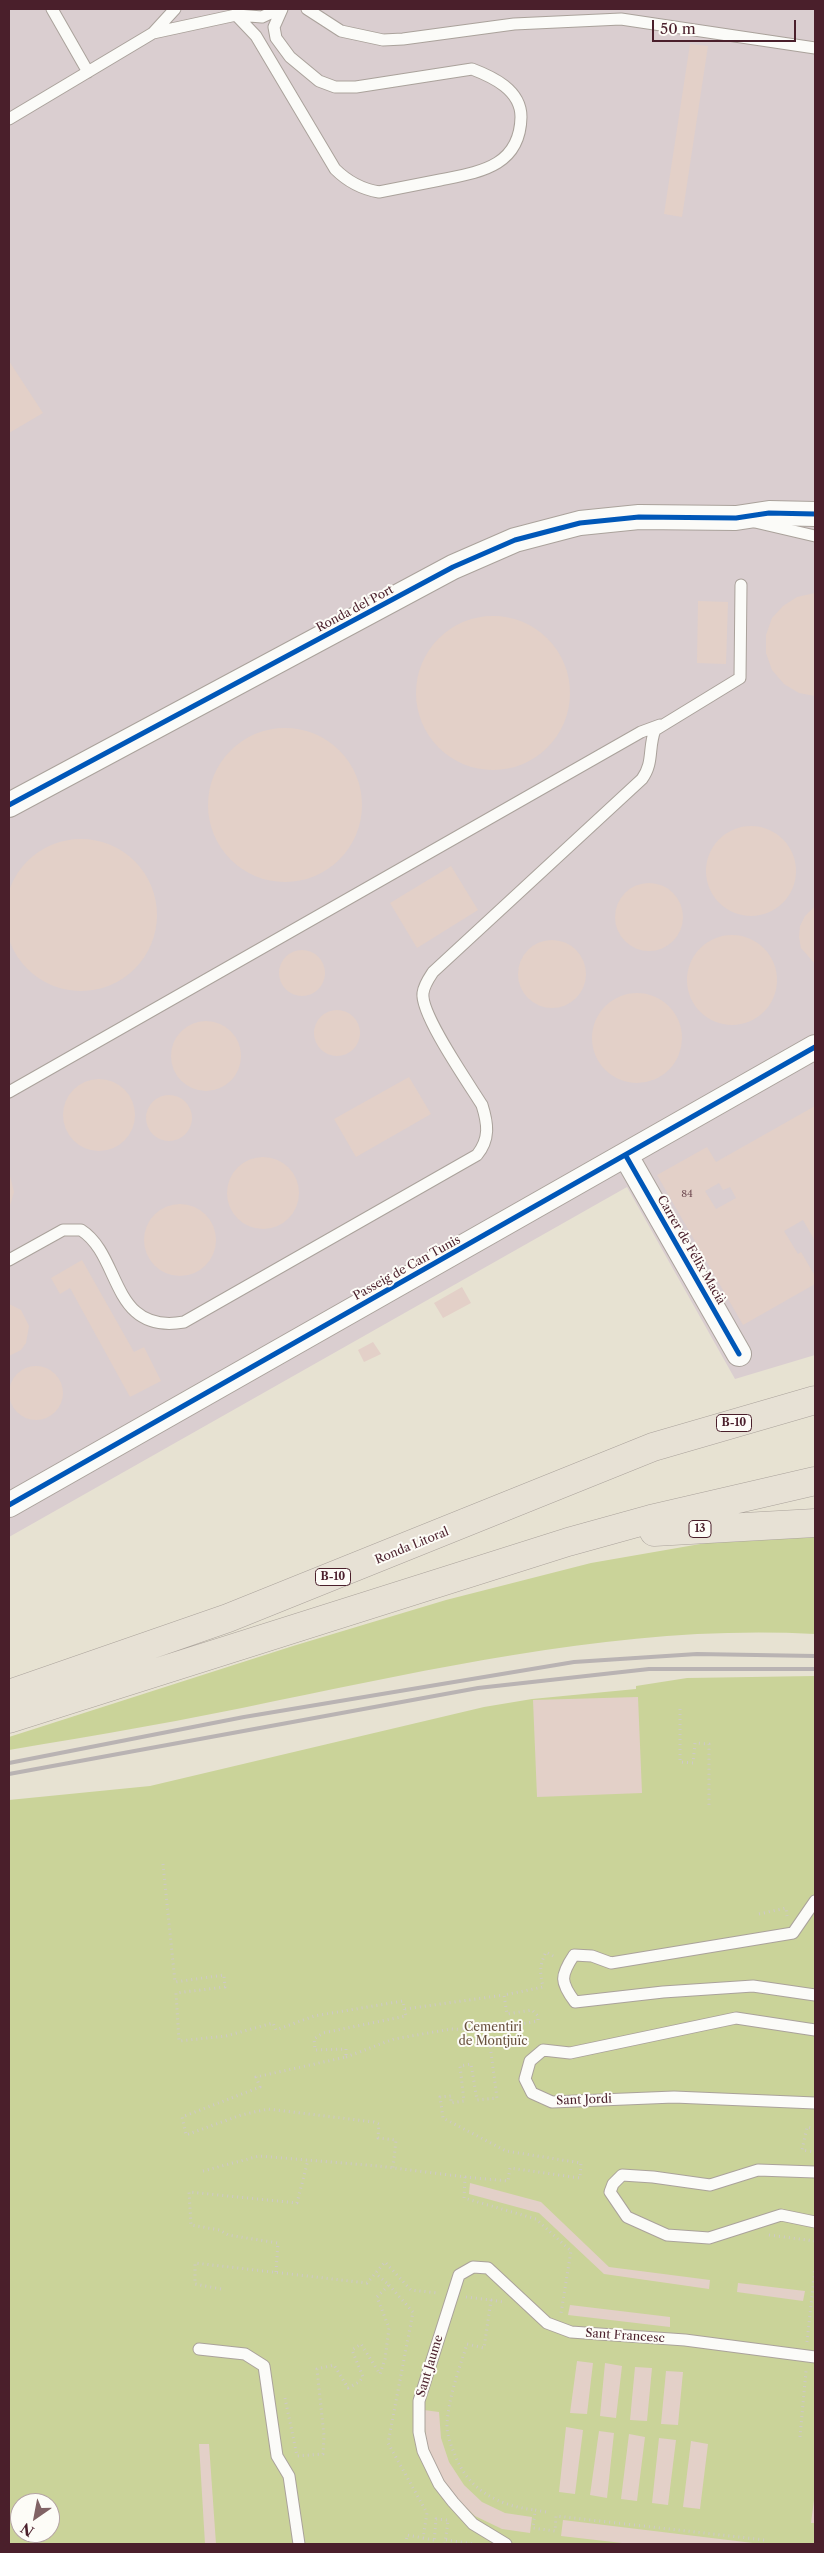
<!DOCTYPE html>
<meta charset="utf-8">
<style>
body{margin:0}
#map{position:relative;width:824px;height:2553px;overflow:hidden;background:#e7e2d2;font-family:"Libre Caslon Text",serif}
canvas{display:block}
.frame{position:absolute;inset:0;border:10px solid #4a1f2b;pointer-events:none}
.north{position:absolute;left:10px;top:2493px;width:50px;height:50px;box-sizing:border-box;background:#fdfcf7;border:1px solid #b5a4a5;border-radius:50%;rotate:213deg;font-size:14px;font-weight:700;line-height:20px;text-align:center;color:#4a1f2b}
.north::after{content:'';display:block;margin:auto;width:18px;height:22px;background:#816365;clip-path:polygon(50% 0,100% 100%,50% 72%,0 100%)}
.scale{position:absolute;left:652px;top:20px;width:144px;height:22px;box-sizing:border-box;border:2px solid #4a1f2b;border-top:0;padding-left:6px;font-size:15px;line-height:18px;white-space:nowrap;color:#4a1f2b;-webkit-text-stroke:4px #fdfcf7;paint-order:stroke}
</style>
<div id="map">
<canvas width="824" height="2553"></canvas>
<div class="frame"></div>
<div class="north">N</div>
<div class="scale">50 m</div>
</div>
<script>
const c = document.querySelector('canvas').getContext('2d');
c.lineJoin = 'round';
function fillPath(path, color) {
  c.fillStyle = color;
  c.fill(path, 'evenodd');
}
function strokePath(path, color, width, dash) {
  c.strokeStyle = color;
  c.lineWidth = width;
  c.lineCap = dash ? 'butt' : 'round';
  c.setLineDash(dash || []);
  c.stroke(path);
}
function label(font, color, halo, rows, align = 'center') {
  c.font = font + ' "Libre Caslon Text",serif';
  c.lineWidth = 4;
  c.setLineDash([]);
  c.textBaseline = 'middle';
  c.strokeStyle = halo;
  c.fillStyle = color;
  for (const [text, x, y, turn = 0] of rows) {
    c.save();
    c.translate(x, y);
    c.rotate((+turn || 0) * Math.PI / 180);
    c.textAlign = isNaN(turn) ? turn : align;
    if (halo) c.strokeText(text, 0, 0);
    c.fillText(text, 0, 0);
    c.restore();
  }
}
const industrial = new Path2D(`
 M9,9H815V1355L735,1379L627,1187L9,1537Z`);
const green = new Path2D(`
 M815,1536V1634C633,1624 452,1665 275,1701C187,1720 98,1735 9,1750V1737L293,1646L446,1600L591,1563L706,1543Z
 M815,1676V2544H9V1800L150,1786L484,1707L532,1699L636,1689V1686L687,1678ZM20,2503H50V2533H20Z`);
const building = new Path2D(`
 M690,44L708,46L682,217L664,214Z
 M9,361L43,413L9,433Z
 M815,593V696L799,693L784,684L772,670L766,653V635L772,618L783,606L797,597Z
 M698,601L728,602L726,664L697,663Z
 M416 693a77 77 0 1 1 154 0a77 77 0 1 1-154 0Z
 M208 805a77 77 0 1 1 154 0a77 77 0 1 1-154 0Z
 M706 871a45 45 0 1 1 90 0a45 45 0 1 1-90 0Z
 M5 915a76 76 0 1 1 152 0a76 76 0 1 1-152 0Z
 M451,866L478,910L417,948L390,903Z
 M615 917a34 34 0 1 1 68 0a34 34 0 1 1-68 0Z
 M815,906V964L801,948L799,937L800,926L805,916Z
 M687 980a45 45 0 1 1 90 0a45 45 0 1 1-90 0Z
 M518 974a34 34 0 1 1 68 0a34 34 0 1 1-68 0Z
 M279 973a23 23 0 1 1 46 0a23 23 0 1 1-46 0Z
 M592 1038a45 45 0 1 1 90 0a45 45 0 1 1-90 0Z
 M314 1033a23 23 0 1 1 46 0a23 23 0 1 1-46 0Z
 M171 1056a35 35 0 1 1 70 0a35 35 0 1 1-70 0Z
 M409,1077L431,1114L356,1157L334,1119Z
 M63 1115a36 36 0 1 1 72 0a36 36 0 1 1-72 0Z
 M146 1118a23 23 0 1 1 46 0a23 23 0 1 1-46 0Z
 M815,1106V1241L803,1220L784,1231L798,1254L801,1252L815,1276V1284L743,1325L657,1175L707,1147L716,1162ZM719,1183L723,1190L730,1187L736,1198L716,1209L705,1191Z
 M227 1193a36 36 0 1 1 72 0a36 36 0 1 1-72 0Z
 M9,1172L14,1192L9,1209Z
 M144 1240a36 36 0 1 1 72 0a36 36 0 1 1-72 0Z
 M82,1260L134,1352L144,1347L161,1381L130,1397L70,1288L60,1294L51,1278Z
 M462,1287L471,1303L443,1318L434,1303Z
 M9,1304L21,1310L29,1326L26,1343L21,1350L9,1356Z
 M373,1342L381,1354L364,1362L358,1350Z
 M9 1393a27 27 0 1 1 54 0a27 27 0 1 1-54 0Z
 M638,1697L642,1793L537,1797L533,1700Z
 M470,2183L541,2202L609,2267L710,2280L709,2289L604,2274L539,2213L469,2194Z
 M738,2283L805,2291L803,2301L737,2292Z
 M570,2305L670,2317V2327L568,2315Z
 M577,2361L593,2363L587,2414L570,2413Z
 M605,2363L622,2366L616,2418L600,2416Z
 M635,2367L652,2368L647,2421L630,2420Z
 M666,2371L683,2372L678,2425L661,2424Z
 M424,2410L439,2412L441,2438L449,2462L464,2485L482,2502L505,2513L532,2517L530,2533L502,2529L475,2516L452,2494L436,2470L426,2441Z
 M566,2427L583,2430L575,2494L559,2492Z
 M599,2431L614,2433L607,2498L590,2495Z
 M629,2434L645,2437L637,2501L621,2499Z
 M659,2438L676,2440L668,2505L652,2503Z
 M691,2441L708,2444L700,2509L683,2507Z
 M199,2444H209L216,2544H205Z
 M814,2500H815V2523H811Z
 M563,2520L753,2543V2544H631L561,2536Z`);
const path = new Path2D(`
 M680,1709V1762L693,1763L695,1743L709,1744V1808
 M163,1864L175,1982L224,1975L225,1987L176,1993L179,2041L226,2036L273,2023L276,2030L314,2016L403,2001L406,2016L323,2033L314,2039L315,2050L346,2049V2057L256,2077L260,2087L182,2117L186,2135L241,2115L268,2109L374,2122L379,2124L378,2138L396,2140L393,2168
 M759,1914L786,1908L787,1916
 M405,2009L504,1995
 M346,2057L394,2039L451,2029L488,2030
 M815,2129L807,2127L802,2150L815,2152
 M203,2171L259,2156L378,2166L465,2177L464,2198L536,2219L571,2251L561,2313
 M465,2177L508,2181L510,2168L580,2178L581,2163L506,2151L443,2118L440,2097L451,2096V2103L464,2101L460,2066L471,2064L477,2100L497,2098L488,2030L538,2021V2016L532,2010L507,2014L504,1995L543,1987C540,1973 539,1966 546,1952L555,1957
 M769,2235L815,2241
 M276,2272L278,2243L228,2235L220,2230L191,2225L189,2192L297,2203L308,2160
 M389,2285L413,2312L388,2443L427,2513L423,2538L434,2540
 M221,2289L195,2284V2263L367,2283L385,2262L411,2290L438,2293
 M466,2297L491,2300L484,2348L467,2344C459,2370 448,2398 447,2426C447,2435 451,2446 455,2455C468,2490 499,2506 535,2510
 M491,2300L503,2302
 M807,2342L815,2268
 M285,2398L297,2456L323,2454L324,2436L317,2369L334,2365L348,2388L359,2382L363,2377L352,2350L361,2344L380,2374L385,2359L389,2328L377,2297L389,2285L375,2273
 M800,2437L806,2371
 M546,2512L535,2510L533,2528L555,2531L556,2516L765,2540V2544
 M446,2540L475,2544
 M406,2544L407,2535L423,2538
 M434,2544L436,2519L448,2520L445,2544`);
const lane = new Path2D(`
 M52,9L88,72
 M175,9L153,33L236,15L256,36L335,169C348,182 361,189 379,192C399,188 419,184 440,180C479,172 520,167 521,117C521,90 493,77 472,69L356,87H335L319,81L290,57L276,38L274,27L282,9
 M307,9L341,31L383,40L403,39L514,24L621,19L815,48
 M237,15L262,17L279,9
 M9,119L153,33
 M755,522L815,536
 M9,1092L641,732L660,725
 M9,1260L63,1230H81C122,1256 110,1335 184,1322L477,1155C490,1139 488,1124 482,1105C469,1084 420,1014 423,993C424,985 429,978 433,972L642,779C654,763 648,747 655,730L740,678L741,585
 M815,1901L793,1933L611,1963L592,1956L574,1955C560,1976 560,1982 575,2002L663,1992L753,1986L815,1995
 M815,2030L736,2018L570,2053L543,2050L530,2061L525,2079L532,2093L552,2102L674,2097L815,2103
 M815,2172L758,2170L710,2185L653,2177L622,2175L613,2184L610,2192L627,2217L667,2235L709,2238L781,2215L815,2222
 M199,2349L245,2354L264,2366L277,2456L289,2476L299,2544
 M506,2544L473,2524L453,2502L439,2484L423,2451L419,2432V2401L459,2275L473,2267L488,2268L547,2323L571,2332L685,2340L815,2357`);
const street = new Path2D(`
 M9,805L453,567L515,540L580,523L639,517L736,518L769,513L815,514
 M626,1156L739,1354
 M9,1505L815,1047`);
const highway = new Path2D(`
 M654,1532L815,1523
 M9,1694L228,1618L653,1447L815,1400
 M9,1719L568,1542L651,1519L815,1481`);
const rail = new Path2D(`
 M9,1763L244,1717L574,1662L697,1654L815,1656
 M9,1774L478,1688L649,1669H815`);
const cycleway = new Path2D(`
 M9,805L453,567L515,540L580,523L639,517L736,518L769,513L815,514
 M626,1156L739,1354
 M9,1505L815,1047`);
const numberNames = [
 ["84",687,1194]
];
const shields = [
 [734,1423,35],
 [700,1529,22],
 [333,1577,35]
];
const shieldNames = [
 ["B-10",734,1423],
 ["13",700,1529],
 ["B-10",333,1577]
];
const streetNames = [
 ["Ronda del Port",355,609,-28],
 ["Carrer de Félix Macià",691,1250,60],
 ["Passeig de Can Tunis",407,1268,-29],
 ["Ronda Litoral",412,1546,-22],
 ["Sant Jordi",584,2100,-2],
 ["Sant Francesc",625,2336,4],
 ["Sant Jaume",430,2366,-73]
];
const parkNames = [
 ["Cementiri",493,2028],
 ["de Montjuïc",493,2042]
];
fillPath(industrial, '#daced0');
fillPath(green, '#cad399');
fillPath(building, '#e3d0c8');
strokePath(lane, '#aaa29b', 13);
strokePath(street, '#aaa29b', 26);
strokePath(highway, '#aaa29b', 29);
strokePath(path, '#cec9c7', 3, [1, 4]);
strokePath(lane, '#fbfbf8', 11);
strokePath(street, '#fbfbf8', 24);
strokePath(highway, '#e7e1d5', 28);
strokePath(rail, '#b9b3b3', 4);
strokePath(cycleway, '#0057b8', 5);
label('10px', '#704b52', null, numberNames);
for (const [x, y, w] of shields) {
  const box = new Path2D();
  box.roundRect(x - w / 2, y - 8.5, w, 17, 4);
  c.fillStyle = '#fdfcf7';
  c.fill(box);
  strokePath(box, '#4a1f2b', 1);
}
label('bold 11px', '#4a1f2b', null, shieldNames);
label('12px', '#4a1f2b', '#fdfcf7', streetNames);
label('12px', '#69513e', '#fdfcf7', parkNames);
</script>
